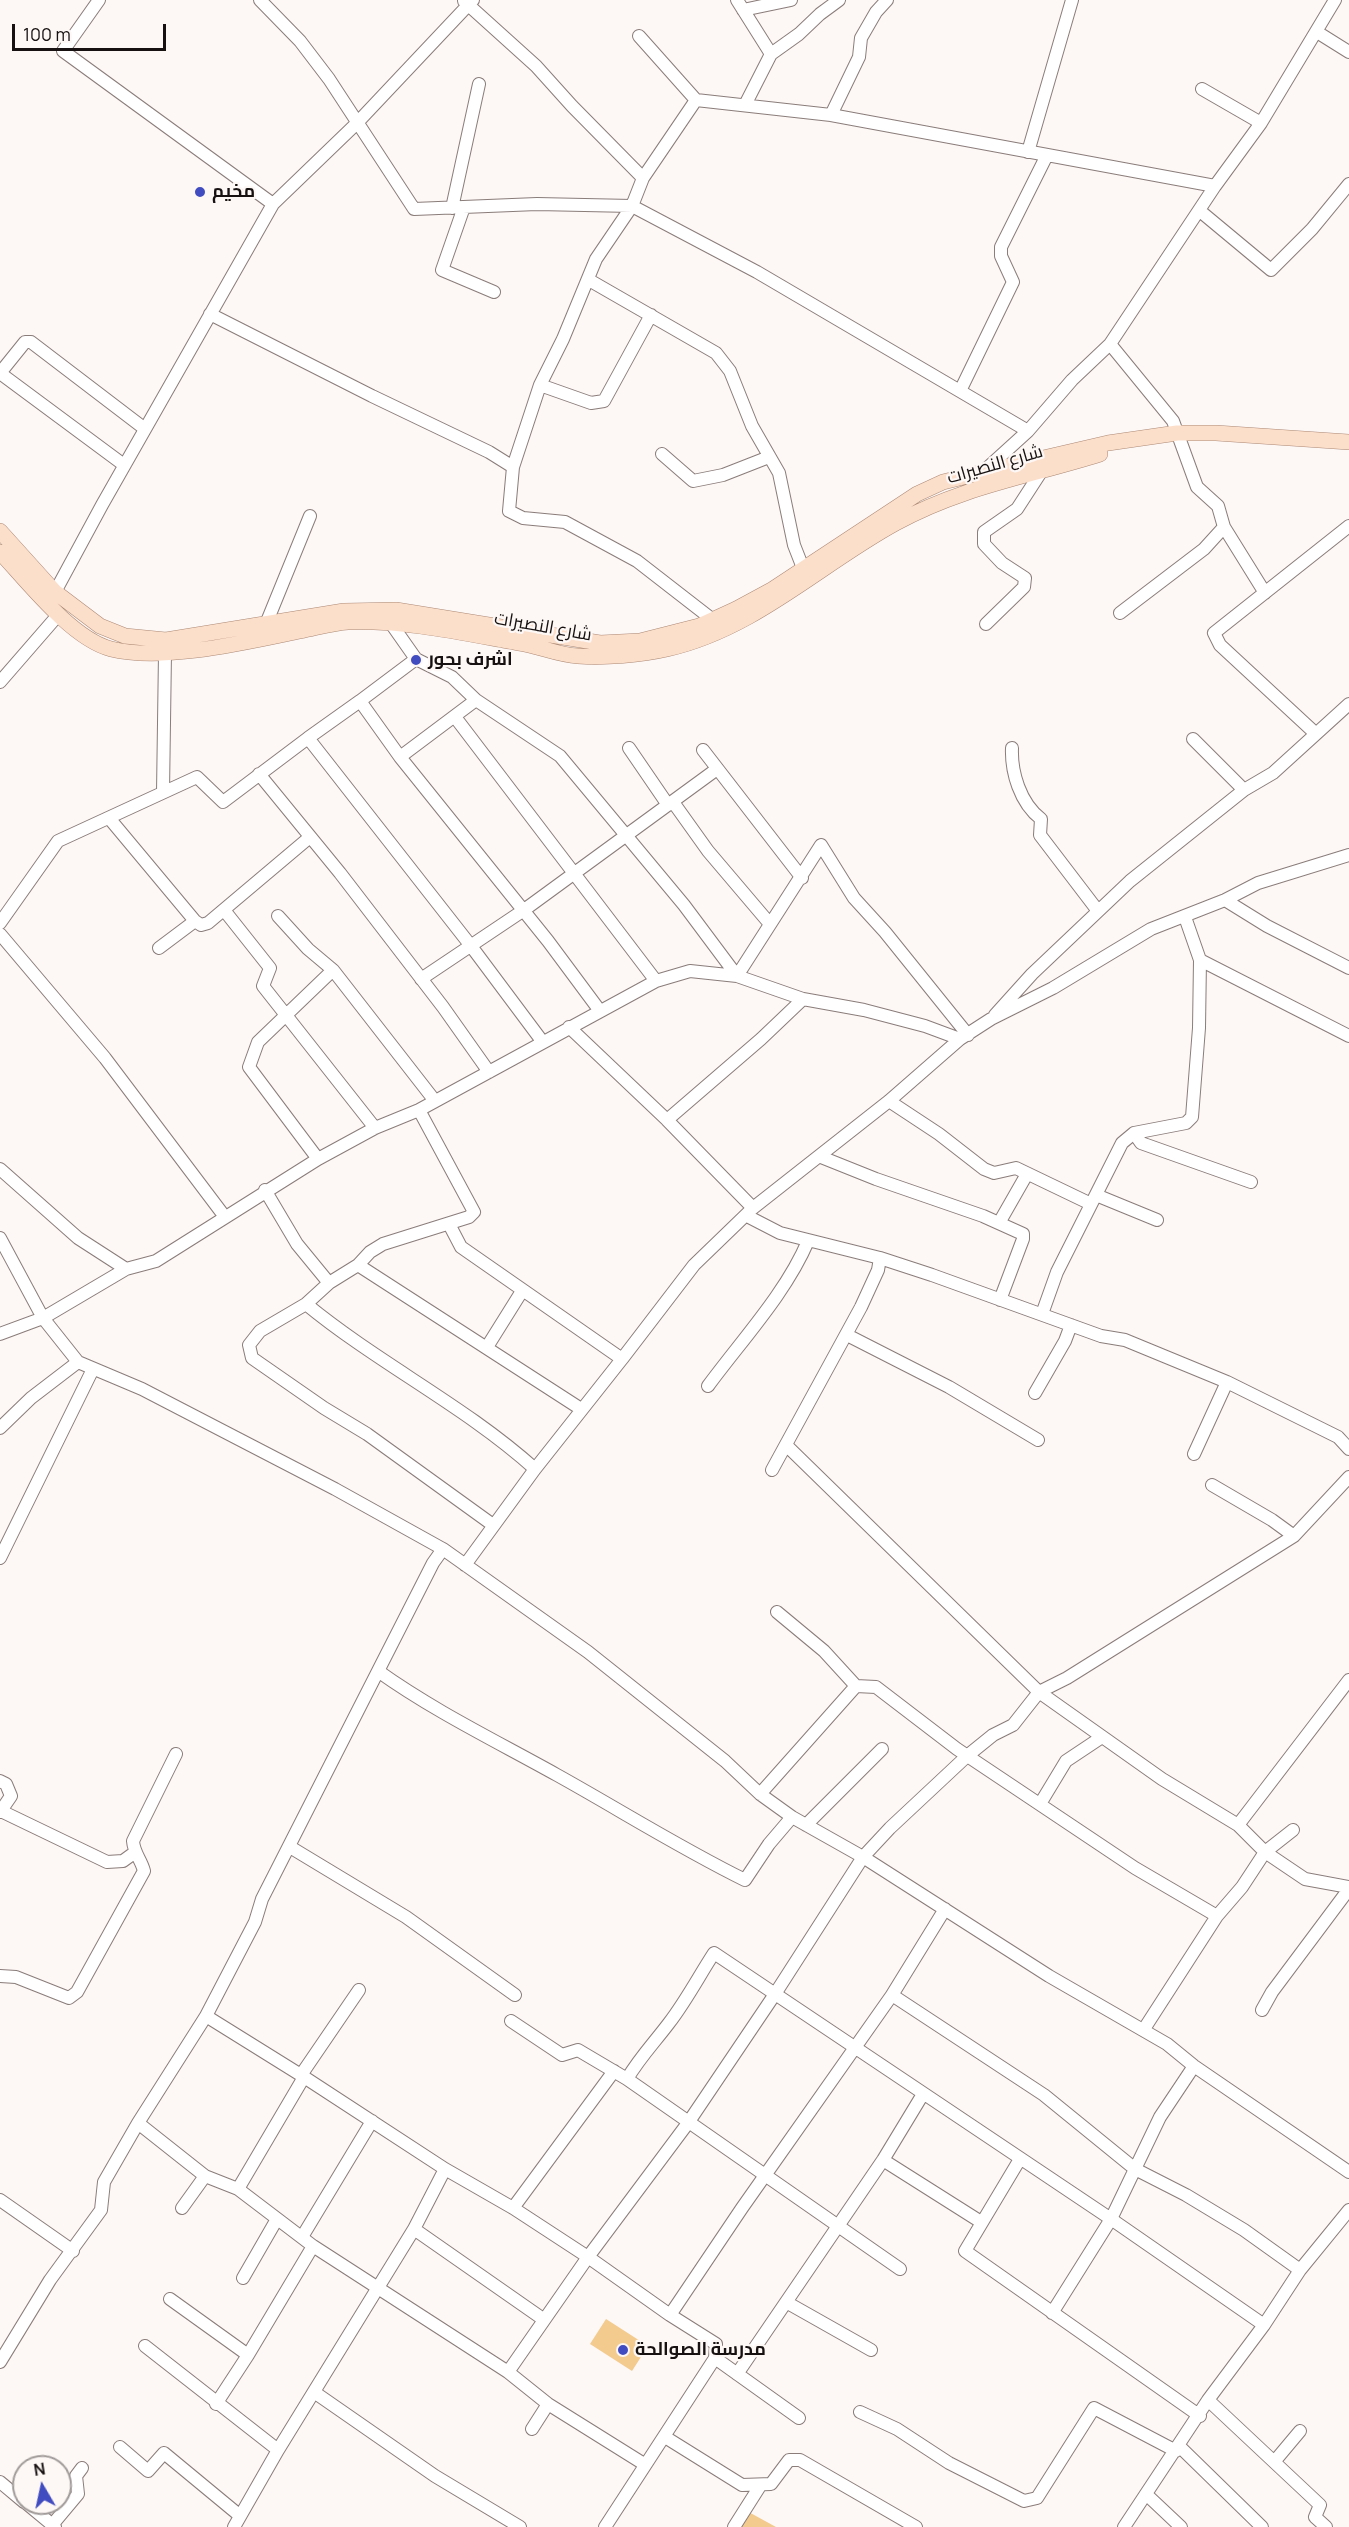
<!DOCTYPE html>
<meta charset="utf-8">
<style>
body{margin:0}
#map{position:relative;width:1349px;height:2527px;overflow:hidden;background:#fdf7f6;font-family:Manrope,sans-serif}
canvas{display:block}
.north{position:absolute;left:12px;top:2455px;width:60px;height:60px;box-sizing:border-box;background:#fdf7f6;border:2px solid #a19b9a;border-radius:50%;rotate:351deg;font-size:16px;font-weight:700;line-height:24px;text-align:center;color:#171211}
.north::after{content:'';display:block;margin:auto;width:21px;height:27px;background:#414cc0;clip-path:polygon(50% 0,100% 100%,50% 72%,0 100%)}
.scale{position:absolute;left:12px;top:24px;width:154px;height:27px;box-sizing:border-box;border:3px solid #171211;border-top:0;padding-left:8px;font-size:18px;line-height:21px;white-space:nowrap;color:#171211;-webkit-text-stroke:4px #fdf7f6;paint-order:stroke}
</style>
<div id="map">
<canvas width="1349" height="2527"></canvas>
<div class="north">N</div>
<div class="scale">100 m</div>
</div>
<script>
const c = document.querySelector('canvas').getContext('2d');
c.lineJoin = 'round';
function fillPath(path, color) {
  c.fillStyle = color;
  c.fill(path, 'evenodd');
}
function strokePath(path, color, width, dash) {
  c.strokeStyle = color;
  c.lineWidth = width;
  c.lineCap = dash ? 'butt' : 'round';
  c.setLineDash(dash || []);
  c.stroke(path);
}
function label(font, color, halo, rows, align = 'center') {
  c.font = font + ' Manrope,Cairo,sans-serif';
  c.lineWidth = 4.5;
  c.setLineDash([]);
  c.textBaseline = 'middle';
  c.strokeStyle = halo;
  c.fillStyle = color;
  for (const [text, x, y, turn = 0] of rows) {
    c.save();
    c.translate(x, y);
    c.rotate((+turn || 0) * Math.PI / 180);
    c.textAlign = isNaN(turn) ? turn : align;
    if (halo) c.strokeText(text, 0, 0);
    c.fillText(text, 0, 0);
    c.restore();
  }
}
const green = new Path2D(`
 M606,2319L648,2346L632,2371L590,2344Z
 M745,2510L776,2527H734Z`);
const minor = new Path2D(`
 M99,0L63,51L273,204
 M260,0L300,41L329,79L414,209L537,204L632,206L643,178L696,100L831,115L1215,186L1261,123L1335,0
 M737,0L771,54
 M464,1L536,66L572,106L643,178
 M743,10L791,0
 M1317,32L1349,52
 M639,36L696,100
 M1202,89L1261,123
 M745,105L771,54L799,34L820,14L839,0
 M831,115L859,57L861,38L876,12L887,0
 M1028,152L1072,0
 M464,207L442,270L494,292
 M452,208L479,84
 M1200,211L1271,270L1312,229L1349,184
 M589,280L716,353L730,371L752,426L779,473L794,545L803,568
 M210,314L372,396L489,452L513,467L509,511L523,518L565,522L637,561L713,620
 M1110,344L1173,421L1197,487L1218,506L1224,527L1204,549L1120,613
 M0,373L25,342H31L145,429
 M0,373L124,465
 M540,385L591,403L604,401L651,315
 M961,389L1013,282L1001,256V247L1047,155
 M662,454L693,481L723,475L769,457
 M513,467L540,385L563,339L596,259L632,206L757,272L1028,431
 M984,471L1028,431L1072,380L1110,344L1215,186
 M1224,527L1265,593
 M55,592L102,505L273,204L356,124L473,0
 M390,622L416,659L452,677L476,700L560,756L684,905L737,976L821,845L854,898L885,932L968,1035
 M266,624L310,516
 M986,624L1024,587L1025,578L1002,563L984,544V532L1017,509L1041,472
 M416,659L360,701L400,757L548,941L600,1011
 M0,682L59,614
 M455,717L656,981
 M1315,733L1220,645L1214,633L1349,526
 M308,738L360,701
 M1193,739L1244,790
 M629,748L668,805
 M1012,748C1011,772 1020,803 1041,819L1040,835L1098,911
 M703,750L802,878
 M400,757L476,700
 M259,774L340,873L443,1007L489,1072
 M163,792L165,653
 M673,802L708,851L770,924
 M109,818L195,921L159,948
 M1225,900L1267,926L1349,968
 M224,910L270,968L263,986L375,1128
 M278,916L308,949L333,970L435,1101
 M195,921L201,925L208,923L310,837
 M0,923L58,841L197,777L223,802L308,738L471,946L542,1041
 M0,934L105,1058L225,1217
 M1200,960L1349,1036
 M421,979L524,910L717,769
 M995,1015L1032,974L1130,881L1244,790L1273,773L1349,704
 M569,1027L667,1120L753,1208
 M889,1101L939,1134L984,1169L994,1173L1016,1168L1091,1204
 M419,1110L474,1212L469,1217L383,1244L370,1252L358,1265L329,1283L306,1304L260,1331L249,1345L252,1358L324,1408L367,1434L493,1525
 M667,1120L761,1039L803,999
 M1134,1133L1141,1143L1251,1182
 M821,1157L876,1179L983,1216L1023,1234V1239L1000,1300
 M318,1159L249,1067L258,1042L333,970
 M0,1169L78,1238L126,1269L156,1261L318,1159L375,1128L419,1110L656,981L690,971L737,976L803,999L864,1010L925,1026L960,1039
 M265,1190L297,1244L329,1283
 M1096,1195L1157,1220
 M747,1216L780,1233L880,1258L932,1275L1101,1336L1125,1340L1227,1382L1338,1437L1349,1449
 M999,1223L1027,1174
 M449,1224L461,1247L622,1359L535,1469L465,1565
 M0,1238L43,1318L78,1362
 M358,1265L581,1409
 M306,1304C379,1364 465,1406 535,1469
 M1042,1314L1057,1272L1122,1143L1134,1133L1186,1123L1192,1117L1199,1028L1200,960L1185,917
 M0,1334L43,1318L126,1269
 M847,1335L949,1387L1038,1440
 M487,1347L522,1291
 M622,1359L694,1265L753,1208L889,1101L960,1039L991,1019L1053,988L1151,929L1225,900L1258,883L1349,855
 M708,1386C741,1341 786,1293 808,1241
 M1035,1393L1065,1341L1071,1325
 M0,1428L31,1398L78,1362L142,1389L335,1489L443,1549L588,1652L725,1761L760,1794L792,1817L863,1857L1049,1976L1167,2044L1194,2066L1349,2172
 M786,1445L1039,1692L1162,1779L1238,1825L1265,1852L1305,1879L1349,1887
 M1194,1454L1227,1382
 M772,1470L861,1307L878,1270L880,1258
 M1212,1485L1272,1520L1294,1536
 M0,1558L93,1369
 M777,1612L824,1651L856,1686L876,1687L957,1749L1135,1868L1217,1916
 M378,1671C434,1711 496,1741 557,1775C620,1810 680,1848 745,1880L769,1844L792,1817
 M0,1781L6,1784L11,1796L0,1812
 M760,1794L856,1686
 M1040,1804L1066,1761L1102,1737
 M1,1811L107,1862L123,1861L134,1853
 M806,1825L882,1749
 M1238,1825L1349,1680
 M290,1847L406,1917L515,1995
 M0,1976L16,1977L69,1998L77,1992L144,1871C141,1859 134,1854 133,1841L176,1754
 M892,1995L1044,2095L1135,2169L1186,2195L1244,2230L1300,2270
 M1262,2010L1272,1992L1349,1889
 M206,2016L304,2077L445,2169L513,2208L588,2257L670,2315L716,2344L715,2358L799,2418
 M511,2021L562,2055L578,2050L627,2079C640,2057 654,2043 669,2023C686,2001 699,1976 714,1953L1111,2219L1264,2325
 M1144,2029L1217,1916L1242,1887L1265,1852L1293,1830
 M301,2075L359,1990
 M627,2079L900,2269
 M138,2123L205,2176L238,2189L313,2246L508,2372L548,2404L644,2464
 M1020,2159L965,2251L1200,2416
 M883,2160L981,2222
 M238,2189L304,2077
 M0,2200L73,2251
 M182,2208L205,2176
 M513,2208L614,2071
 M414,2229L543,2319
 M302,2237L372,2121
 M243,2278L277,2219
 M170,2299L248,2355
 M786,2302L871,2350
 M1052,2313L1111,2219L1160,2117L1194,2066
 M670,2315L742,2208L892,1995L945,1909
 M145,2346L278,2450
 M0,2362L50,2280L101,2210L104,2182L138,2123L206,2016L255,1922L262,1899L433,1563L443,1549
 M508,2372L588,2257L688,2123L775,1994L863,1857L890,1828L967,1756L993,1735L1013,1725L1039,1692L1067,1678L1294,1536L1349,1477
 M737,2374L883,2160L923,2094
 M314,2392L435,2476L520,2527
 M1208,2400L1320,2505L1315,2517L1326,2527
 M216,2404L248,2355L313,2246
 M860,2412L897,2429L949,2463L1024,2501L1037,2498L1094,2408L1176,2451
 M532,2429L548,2404
 M665,2437L742,2485L771,2484L789,2460H800L916,2527
 M1179,2446L1262,2527
 M120,2447L148,2471L164,2453L239,2515
 M1274,2462L1300,2431
 M0,2482L24,2502
 M1147,2495L1181,2527
 M26,2503L55,2527
 M52,2525L78,2494L76,2476L82,2468
 M234,2527L278,2450L414,2229L445,2169
 M605,2527L715,2358
 M734,2527L760,2486
 M1124,2527L1208,2400L1264,2325L1300,2270L1349,2210`);
const major = new Path2D(`
 M0,531L55,592L100,626L125,636L166,640L344,611L396,610L600,643L640,641L699,626L736,609L773,589L917,494L943,482L983,472L1108,443L1177,433H1216L1349,442
 M0,552C27,581 72,639 111,649C163,662 247,642 300,631C316,628 332,623 348,622C405,620 463,633 519,643C539,646 558,655 578,656C604,658 641,655 667,649C755,629 819,565 896,523C961,487 1030,476 1100,454`);
const markers = [
 [200,192,6,"#414cc0"],
 [416,660,6,"#414cc0"],
 [623,2350,6,"#414cc0"]
];
const poiNames = [
 ["مخيم",212,192],
 ["اشرف بحور",428,660],
 ["مدرسة الصوالحة",635,2350]
];
const streetNames = [
 ["شارع النصيرات",995,465,-16],
 ["شارع النصيرات",543,627,10]
];
fillPath(green, '#f3cb8e');
strokePath(minor, '#8a7d7a', 14);
strokePath(major, '#ab8974', 16);
strokePath(minor, '#fff', 12);
strokePath(major, '#fcdfcb', 15);
for (const [x, y, r, color] of markers) {
  const dot = new Path2D();
  dot.arc(x, y, r, 0, 2 * Math.PI);
  c.fillStyle = color;
  c.fill(dot);
  strokePath(dot, '#fdf7f6', 2);
}
label('bold 18px', '#171211', '#fdf7f6', poiNames, 'left');
label('18px', '#171211', '#fdf7f6', streetNames);
</script>
